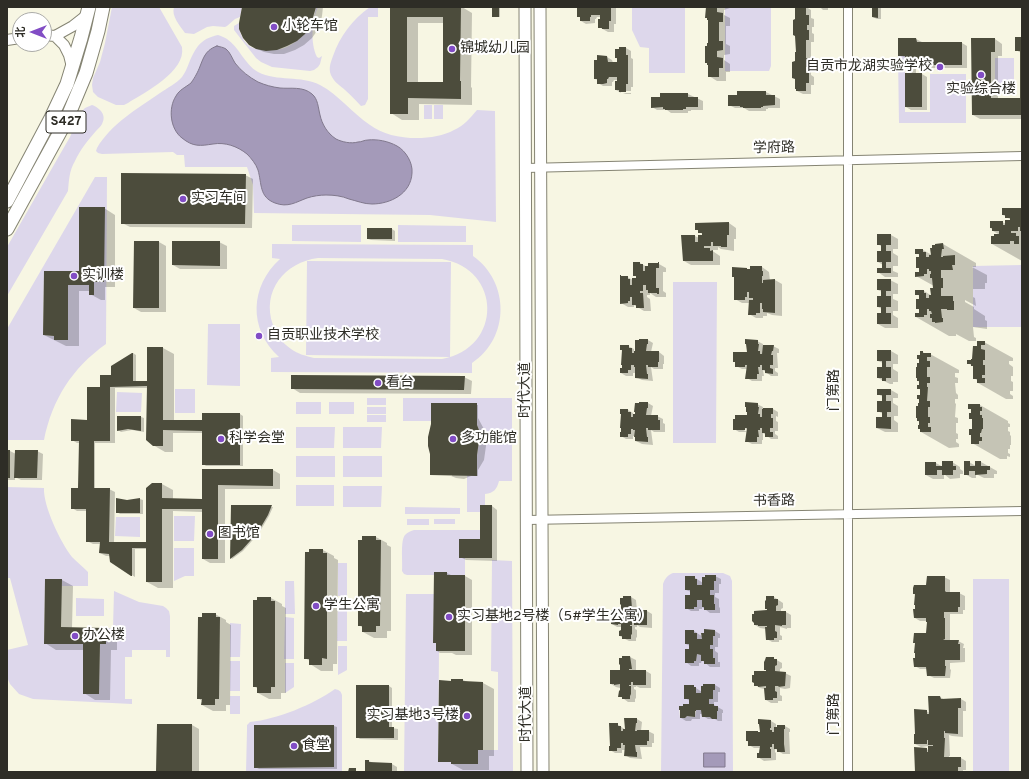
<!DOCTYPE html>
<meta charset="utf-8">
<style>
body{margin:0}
#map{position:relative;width:1029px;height:779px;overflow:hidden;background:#f7f6e3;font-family:Overpass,"Noto Sans SC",sans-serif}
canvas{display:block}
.frame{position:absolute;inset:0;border:8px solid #2e2d26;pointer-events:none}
.north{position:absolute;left:12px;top:12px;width:40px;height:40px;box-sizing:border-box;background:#fff;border:1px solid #ababa8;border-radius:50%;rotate:270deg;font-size:11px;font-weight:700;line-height:16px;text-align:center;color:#2e2d26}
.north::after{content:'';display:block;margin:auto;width:14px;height:18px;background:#824dc5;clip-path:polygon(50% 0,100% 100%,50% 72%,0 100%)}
</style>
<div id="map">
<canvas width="1029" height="779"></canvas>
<div class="frame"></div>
<div class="north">北</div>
</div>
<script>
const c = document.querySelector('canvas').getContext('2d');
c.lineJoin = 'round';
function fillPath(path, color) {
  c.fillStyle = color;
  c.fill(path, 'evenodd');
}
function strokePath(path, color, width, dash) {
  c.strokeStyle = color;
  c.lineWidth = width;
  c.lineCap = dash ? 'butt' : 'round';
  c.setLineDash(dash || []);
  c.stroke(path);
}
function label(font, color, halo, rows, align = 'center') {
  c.font = font + ' Overpass,"Noto Sans SC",sans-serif';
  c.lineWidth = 4;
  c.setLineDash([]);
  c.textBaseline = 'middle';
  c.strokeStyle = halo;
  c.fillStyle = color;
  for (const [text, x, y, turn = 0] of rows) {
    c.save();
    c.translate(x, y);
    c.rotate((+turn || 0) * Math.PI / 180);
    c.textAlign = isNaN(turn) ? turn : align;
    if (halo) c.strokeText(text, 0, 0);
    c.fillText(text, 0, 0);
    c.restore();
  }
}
const green = new Path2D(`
 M112,7H159L182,47C186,72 145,92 128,103L124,105H116L98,97L93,92L92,85L93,78L100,62L105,43Z
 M174,7H242L240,17L235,19L227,26L225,27L213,26L207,27L194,34L185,33C180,26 171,16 174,7Z
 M316,7H318C312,20 310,43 317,57L319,58L322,56L320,64L318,67L314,70L310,71L272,67L261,62L256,58L234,30V26L239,23C239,34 245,47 257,49C260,49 264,49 267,49C270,50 273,50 276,50C286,49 297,42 303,35C311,28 315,17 316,7Z
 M370,7H378V17H368V99L365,105L361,106C356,101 351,95 345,90C341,86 335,83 332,77C328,70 330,64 333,56C340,36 352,20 370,7Z
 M632,7H685V73H649V48L640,47L632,30Z
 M725,7H771V66L769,71H725Z
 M218,35C221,36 224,37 227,39C239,47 245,65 258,72C277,82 301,75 320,85C339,95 352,113 370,125C391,141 432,142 454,130C464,126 470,118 477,110L495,111L496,222L430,215L254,213L253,185L247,167H185L184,155H177L173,152L102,154L98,153L96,151L97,148C111,124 137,109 160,93C167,88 176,84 182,77C185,73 187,68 189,63C196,47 200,39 218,35Z
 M898,56H905V112H930V74H966V123H899Z
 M995,58H1014V93H995Z
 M92,105C100,108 107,115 102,124C101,126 98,129 96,131C88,140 80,150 75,161C69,171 69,181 68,191L7,296V247L59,156L70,137L80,113L85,108Z
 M424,105H432V119H424Z
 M434,105H443V119H434Z
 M95,177H107L106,344C72,368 52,400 44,440H7V329ZM104,207V281L94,282V295L89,285H68V340H54V336L43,335L44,271H79Z
 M292,225H361V242L292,241Z
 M398,225L466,226V242H398Z
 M272,244L473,245V256C510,282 510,338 472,363V373L271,372V358L279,357C248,329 250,286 280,259L272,258ZM318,258L442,259C502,269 503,348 442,359L314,358C306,356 298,354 291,349C282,343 276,334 273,325C261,291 285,262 318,258Z
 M307,261L451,262L450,357L306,355Z
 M1022,265V327H973V266Z
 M673,282H717L716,443H673Z
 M208,324H240V386L207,385Z
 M175,389H195V413H175Z
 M117,392L142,393L141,412H116Z
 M367,398H386V405H367Z
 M403,398H512V481H499C497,489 494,493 485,494V505L480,506V512H467V476L477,455L479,441V430L477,425V403H431V421H403Z
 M296,402H321V414H296Z
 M329,402H354V414H329Z
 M367,407H386V414H367Z
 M367,415H386V422H367Z
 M296,427H335L334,448H296Z
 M343,427H382L381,448H343Z
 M296,456H335V477H296Z
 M343,456H382V477H343Z
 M296,485H334V506H296Z
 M343,486H382L381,507H343Z
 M7,487L44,488C43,506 61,543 72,557C77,562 83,567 88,572V586H62V579H45L44,644H83V694H99L100,644H106V628H113L114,591L139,602L163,606L166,608L169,611L170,616V657H166V650H132V657H125V699H132V704L33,699L19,694L10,684L7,677V650L28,645L10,578H7Z
 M405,507L460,508V514H405Z
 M174,516H195L194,541H174Z
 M116,517H140V537L115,536Z
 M407,519H429V525H407Z
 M434,519H455V524H434Z
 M414,530H480V539L465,558V575H447V572H434V575H407L404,574L402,571C403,563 400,541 405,535C408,532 411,531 414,530Z
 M174,548H194V576H185L174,581Z
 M492,560L512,561L513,772H404L406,594H434L433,643H436V651H439L438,762H451V764H478V750H498V672L491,671Z
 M338,563H347V596H338Z
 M673,573H723L730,576L732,581L733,772H661L663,584C665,578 668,575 673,573ZM705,575H716V581H714V590H710V595H714V604H715V610H704V607H702V600H697V606L694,607V609L685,595H690V590H685L686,576L697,579V585H702ZM685,630H694V633H697V639H702L701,633H704V630H715V635L713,636V644L710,645V649H713V658L715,659V664H704V661H701V655L697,654L696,661H694V663H685V649H689V644H685ZM715,684V690H713V699H709V704H714V706H718V710L702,711L701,710H696L695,717L687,716L685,718H680L679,706H683V704H689V699H684L685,685H694V687H696V693H701Z
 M973,579H1009V772H973Z
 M285,581H294L295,614H285Z
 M76,598L104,599V616H76Z
 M338,600H347V641H337Z
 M285,617L294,618V659H284Z
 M230,623L241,624L240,657H230Z
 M338,646H347V670L338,675Z
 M230,661H240V691H230Z
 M285,663H294V687L285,693Z
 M335,689C339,690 341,691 342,695V772H246L247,730V725L250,722C278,719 312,705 335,689ZM254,725H334V767L254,768Z
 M230,696H240V714H230Z`);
const water = new Path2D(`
 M217,46C220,47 223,47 226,49C230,52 232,58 235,63C241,71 249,77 258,82C265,85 272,87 280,88C290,89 303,86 312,94C318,99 318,107 320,115C322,124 327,133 336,139C342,142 351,144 358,142C362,142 364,140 368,140C377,139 388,141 397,146C406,151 413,163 412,173C411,194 390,204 372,204C364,204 357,201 349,199C342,196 334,195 326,195C320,195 313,196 307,198C296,202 288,208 275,203C259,197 262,184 258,170C256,164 251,158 247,154C237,146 225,142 213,144C200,146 193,147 182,138C170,129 168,108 176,96C179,90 186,87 191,83C193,80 195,77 196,75C203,63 202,51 217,46Z
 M704,753H725V767H704Z`);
const shadow = new Path2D(`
 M243,7H323L322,16L319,28L312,38L304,45L295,50L284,54H274L264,52L257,49Z
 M391,7H462L472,13L471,87L472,88V105L419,104V120H402L391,113ZM418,23H444V83H418Z
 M493,7H500V17L493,16Z
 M578,7H616V24H614V32H608L599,27L601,17H597L596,19H595V23L586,24L581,21V18L578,16Z
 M707,7H730V8L724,10V15L730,18V26H726V44L730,46V54L724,55V60L730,64V72H726V81H717L709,76L708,47L709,20Z
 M806,7L811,10V18L814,19V27H812V33L814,34V42H811V60L814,62V70H811V75L814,77V85H811V94H803L797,91L796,19Z
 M820,7H828V10H823Z
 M873,7H881V19H877L873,17Z
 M1022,38V119H980L973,115L972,39H995L1002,44V56H998V99H1021V53L1016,50Z
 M916,39L922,42V43H962L967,46V68H916V74H922L927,77V110H911L906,107L909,66L906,65V58L899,55Z
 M626,48L631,51V58L633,59V87H631V94H626L623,93H631V91H620L621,93L616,90L618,80H614L613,82H612V86H603L598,83V80L595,79L607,57L612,60L613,63H618V59L616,58Z
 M766,92L780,99V108H768V109H766V111H749L744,108H735L729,105Z
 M661,94H688L703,101V110H691V111H688V113H671L667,110H657L652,107L661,98Z
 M245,175L253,179L252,228L130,227L122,223Z
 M104,208L115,215V287H105V300H101L90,294V291H79V346H66L44,335L45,272H80Z
 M1022,209V261L992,244L1000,235L993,231L991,228L1002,222L1006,224L1013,221L1003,215Z
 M729,223L736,228V239H734V251L721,249L718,247V250H711L720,256V265H691L684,261L682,236H695L699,238L706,236L699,232V231L696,229Z
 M392,229L395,231V241L371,240L368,239Z
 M891,235L898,239V249H893V253L898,256V266H893V271L898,273V277H885L878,272L883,269V265L878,262L882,252V247L878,244Z
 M159,242L166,246V312H141L134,308Z
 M219,242L227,246V269H180L173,265Z
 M943,244L976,263V267H972L987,275V283H985V289H973V297L975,298L976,306L965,300V302L974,307V309L985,316V320L987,321V329L973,327L974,337L976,338V341H969L956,334V336H949L916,317L920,314V310L917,308L920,300V296L916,294L924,291L932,296L934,289V286L916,276L920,273V269L917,267L920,258V255L916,253V250H923L932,255Z
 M640,263L647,267L659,264L666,268V272H663V291L666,293V297H656L650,293V295H647V297L650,299L651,311H644L634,305V307H628L621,303L627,277L633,280L637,279V277L634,275Z
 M762,267L769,272L770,281L775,280L782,284V316L772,315L767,313V316H763V318H756L749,314L750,303H742L735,299L749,270Z
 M890,280L898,284V294H893V299L898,301V311H893V315L898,318V328H885L878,324L882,314V309L878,307L882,297V292L878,290Z
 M648,340L653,343L651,352H659L664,356V364H663V369H654L651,367L653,381L642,380L636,377V373H633V376H626L621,373L623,369V351L621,350L628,346L634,349V351L635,352Z
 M757,341L763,344V346H773L779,349V353H777L778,368H775V371L778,373V376H771L763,370L764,376H762V381H752L747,378L748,369H742L736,366Z
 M984,342L1013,358V361H1009V364L1013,367V376H1011V381L1013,382V391H1010V394L1013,396V399H1006L978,383V381L974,378V367L968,363L972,361L978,347Z
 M163,348L174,354V421H203L240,414L243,416V466H206L203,464V433H173V452H165L153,445L148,388H115V443H95V489H109L115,492L114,543H147L152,484H162L173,490V499L203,500V470H273L280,474V489H225V563H210L203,559V512L173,511V588H158L147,582V549H135V577L110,561V556H106L100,553L101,544H93L87,541V511H77L72,508L79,489L80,443H77L72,440L88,421L101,388L112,377V368L133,353L136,355V382H148Z
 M891,351L898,355V364H893V369L898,372V382H893V384H890L878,378L883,368V363L878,361Z
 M923,352L925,354H930L959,370V373H955V377L958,378V383H955L956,393L958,395V399H955V403L956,404L955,417L958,418V423H956V433L958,434V439H956V442L959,444V447L949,448L921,432V430L919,428L920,426V422L918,421L920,400L918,399L921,396V390L918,388L920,386V382L918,381L920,364V360L918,359L921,356Z
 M464,377L472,381L471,394L300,393L292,388Z
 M891,390L898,394V398H893V403L898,406V416H894V420L898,423V432H885L877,428L883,418V414L878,411L883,402V397L878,394Z
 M648,403L653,406L651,416H657L663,419V423L665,424V432H654L651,430L653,445L642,444L636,441V436H633V439H626L621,436L622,433L621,410H628L633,413V414L635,415Z
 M461,404L478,405V418L485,431L486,446L484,460L478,470V476H471L464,479L456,478L451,476H452Z
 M757,404L763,407V409H773L778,412V417L776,416V421L778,422V431H775V434L778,436V439H771L763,433V440H762V444H752L746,441L748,430L741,426L740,428L747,432H739L734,429L748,416Z
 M980,405L1008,421V423L1010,424V427H1008V431L1010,432V435L1011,436V445H1010V449H1008V453L1010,454V457L1007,456V459H1000L972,443L973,419L970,418L972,414V410L969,408Z
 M141,417L144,418V432L132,430L121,432L118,430Z
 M7,451H10L16,454L37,451L43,454L42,480H21L15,477V480H7Z
 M952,462L960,467V469L963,471V474H960V478L950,479L944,474V479H933L926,475L936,463L943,467Z
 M969,462L976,466L981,462L997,471V474H994V478H984L976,474V478H972L965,474Z
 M140,499L143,500V514H120L117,512Z
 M232,506L273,507L269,516L259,533L243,551L232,559L231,558Z
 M492,506L497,510V561L466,560L460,557L481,540Z
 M376,537L387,543V545L391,547V631H387V638H374L363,632V628L359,625Z
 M323,550L334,556V558L338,560L337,664H333V671H321L310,664V661L305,658Z
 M435,573H447L453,576H465L472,580V655H456L452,653H440L437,651V644L434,642Z
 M715,576L721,579V584H719V593H715V597L719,599V607L720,608V613H710L702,607V609H699V611H691L686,608L691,596V592L686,590L694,577L703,583Z
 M944,577L950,580V593H959L965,596V610H963V614H950V641H958L964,644L963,648H965V662L950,663V669L951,670L950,678H934L928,675L927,669H920L915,666L916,659L927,634V621H920L915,618L916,595L914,594Z
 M62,580L73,586L72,628L106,629L117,635V650H111L110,700H95L84,693V650H56L45,643Z
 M631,597L636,600L637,611H647L652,614V628L640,627L637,625V627H635V629L637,630V637L636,638V641H629L623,638L620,636L622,627H617L612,624L622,611Z
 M774,597L783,603V608L781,609V612H786L791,615V628H787V629L780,627V635L782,636V640H779V642H772L767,639L766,629L760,628L755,625L770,611L766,609Z
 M271,598L282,604V606L286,608V693H281V699H269L258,693V689L254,686Z
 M215,614L226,620V622L231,625L230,705H226V711H213L202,705V701L198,698Z
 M694,631L703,637L715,631L720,634V638H718V647H715V651L718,653V662H720V667H710L702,660L701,663H699V666H691L686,662L690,650V646L686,644Z
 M623,657H630L636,660V671H646L651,674V688H640L636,686V687H634V689L636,690V698L635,699V702H628L620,696L621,691L620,688L616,687L611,684L621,671Z
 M773,658L782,663V668L780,669V673H785L791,676L790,688L785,689L780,688V695L782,696V701H778V703H771L766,700L764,689L760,688L755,685L770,672Z
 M463,680L468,682L483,683L494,689V756H489V770H463L452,764V762H440L452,682Z
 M715,685L720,688V692H718V702H714V705L723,710V713H722V721H718L715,719H708L703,716L702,714H700V719H692L691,721H686L681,718L690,705V701L685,698L693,686L702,692Z
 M389,686L392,688V728L398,729V740L360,739L357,737Z
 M940,697L945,700L961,699L966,702V711H963V737L952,736L949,735L950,756H949V758H961L966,761V770H963V772H916L926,749L929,750V746L921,747L915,744L926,711L930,713Z
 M637,719L642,722L641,731H648L654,734V743H652V747H640L642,759L630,758L625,755V750H622V753H615L610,750L617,724L626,730Z
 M771,721L776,724V728H778V726H785L790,729V732H789L790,754H783L778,751V750L775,749V752L776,753V760L764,761L758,757L760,748H754L749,745V742L747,741L761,734Z
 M192,725L199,729V772H157Z
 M334,726L337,727V769H259L255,767Z
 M369,761L373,763L392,764L397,767V772H366Z`);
const building = new Path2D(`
 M242,7H316L311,24L305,34L297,41L287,46L277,50L266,51L256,49L249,45L243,38L239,29V23Z
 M390,7H461L460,81H461V99L408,98V114H390ZM407,17H443V82H407Z
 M492,7H499V17H492Z
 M577,7H611V21H609V29H602V28H598V19H600V15H591V17H590V21H580V17H577Z
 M706,7H717V12L723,13V22H719V41H723V50L717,51V57L723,58V68H719V77H708V65H707V63H705V46H707V43H708V20H707V18H705Z
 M795,7H806V15H809V25H807V30H809V40H806V58H809V67H806V73H809V83H806V91H796V89H795V79L792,78V62L795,61V52H796L795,36L793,35V20L795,19Z
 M872,7H878V18L872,17Z
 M1015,37H1022V115H972L971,38H995V52H991V98H1020V51H1015Z
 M898,38H916L917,42H962V65H911V73H922V107H905V73H908V65H905V56H898Z
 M619,47H626V55H628V84H626V92H619V90H615V81H617V77H609L608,79H607V83L603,84H597V79H594V60H597V55L607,56L608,62H617V58H615V49H619Z
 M737,91H766V95H775V105L763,106V107H761V108H743V107H740V106H728V95H737Z
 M660,93H688V97H698V107H686V109H683V110H665V109H663V107L651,108V97H660Z
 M121,173L246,174L245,224H121Z
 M79,207H105L104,282H94V295H89V285H68V340H54V336L43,335L44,271H79Z
 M1002,208H1022V231H1020V227H1018V231H1011V233H1016V236H1019V244H1014V241H1010V244H991V236H994V234H999V231H992V228H990V221H1003V225H1005V220H1010V218H1005V215H1002Z
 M729,222V235H727V247H721V246H713V242H711V246H704V248H710V251L713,250V261H683L681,235H695V242H698V235H702V233H698V230H695V223Z
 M367,228H392V239H367Z
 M877,234H891V245H886V251H891V262H886V268H891V273H877V268H882V262H877V251H881V245H877Z
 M134,241H159V308H133Z
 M172,241H220V266L172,265Z
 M943,243L944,249H942L941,257H943V256L955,255V265H952L953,270H941V278H943V288H941V296H953V301H954V310H947V309H941L942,318H943V322L935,323V322H932V318H930V314H932L931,311H929V309H927V315H924V317H915V313H919V309H916V299H919V295H915V290H924V293H926V298H929V295H931L930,288H933L932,278H930V274H931V271H929V269H927V274H924V276L915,277V272H919V268H916V257H919V254H915V249H923V252H926V257H929V255H931L930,248H932V245H935V244Z
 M633,262H640V264H643V271H645V266H648V263H658V262H659V268H656V288H659V294H657V293H648V290H646V285H643V291H640V293H643L644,308H636V305H632V297H630V301H628V303L620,304V275H621V276H628V279H630V285H632V278H636V276H633Z
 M750,266H762V271H763V276H762V283H763V280L775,279V313L763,312V309H762V303H760V313H756V315H748L749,300H753V298H749V292H747V297H745V300H734V277H732V267L747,268V269H750Z
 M877,279H891V291H886V296H891V307H886V313H891V324H877V313H881V307H877V296H881V290H877Z
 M639,339H648V344H647L646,351H659V362H658V367H648V365H646L647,374H648V379L635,378V367H634V365H631V370H628V373H620V368H622V365H621L622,350H620V345H629V348H632V353H634V351H635V340H639Z
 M745,339L758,340V344H759L758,351H760V354H762L763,345H774L773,351H772L771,355H773V365H770V368L773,369V374L765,373V370H762V365H760V367H758L759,374H757V379H745L747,365H745V367H735V362H733V352H747L746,344H745Z
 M977,341H985V345H981V349L985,350V360H983V365H985V375H982V378H985V383H977V379H973V366H971V364H967V360H971V359H972L973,346H977Z
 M147,347H163V420H202V413H240V465H202V431L163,430V446H153L146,440L147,386L110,387V441H94V488H110L109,542H146V488L152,483H162V498L202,499V469H273V486L218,485V559H202V509H162V582H146V548H132V576H131L110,562L109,554L99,553L100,542H86V509H71V488H78L79,441H71V419L87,420V387H100V375H111V366L132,353H133V381H147Z
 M877,350H891V361H886V367H891V378H886V381H882V378H877V367H882V361H877Z
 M920,351H923V353H931V357H927V361H930V367H927V377H930V383H927V387H928L927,401H930V407H928V417H930V423H928V427H931V432H920V429H918V425H919V421H917V418H916V406H918V403H919V399H917V395H920V389H917V385H919V381H917V378H916V367H917V363H919V359H917V355H920Z
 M291,375L465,376L464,390L291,389Z
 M877,389H891V395H886V401H891V412H887V417H891V429L876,428V417H882V412H877V401H882V395H877Z
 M639,402H648V408H647L646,415H658V420H660V430H648V428H646L647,437H648V442L635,441V437H634L635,430H633V429H631V434H628V437H620V432H621V428H620L621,414H620V409H628V412H631V417H633V414H635V412H634L635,403H639Z
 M745,402L758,403V407H759L758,414H760V417H762V409H763V408H773V414H771V418H773V428H770V432H773V437H765V433H762V428H760V430H758L759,437H757V442H745L747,428H745V430H733V419H735V415H747V412H746V407H745Z
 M431,403H477V425L479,430V441L477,455V476L430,475V454L428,446V437L431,424Z
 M968,404H980V407H982V411H980V415H982V418H983V429H982L981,433H980V437H982V441H979V444H971V435H969V429H972V419H969V413H971V409H968Z
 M117,416H141V431L128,429L117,431Z
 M7,450H10V478H7Z
 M15,450H38L37,478H14Z
 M942,461H953V466H956V470H953V475H942V470H937V475H925V462H936V466H942Z
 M964,461H970V466H975V461H981V466H990V470H987V474L975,475V471H969V475H964Z
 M116,498L127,500L140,498V513H116Z
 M231,505H272L268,515L258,532L242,550L230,559Z
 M480,505H492V558H459V539H480Z
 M362,536H376V540H381L380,626H376V632H362V626H358V540H362Z
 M309,549H323V553H327V659L322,658V665H309V659H304L305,552H309Z
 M434,572H447V575H465V651H436V643H433Z
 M705,575H716V581H714V590H710V595H714V604H715V610H704V607H702V600H697V607H694V609H685V595H690V590H685V576H695V579H697V585H702V577H705Z
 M927,576H945V591L946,592H960V607H958V612H943H944V618H945V639L943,640H959L958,644H960V660H945V666H946L945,676H927L926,667H914L913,658H915V653H914L915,643H913L914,633H926L927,622H926V618H914L913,609H915V605H914L915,594H913V588L914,585H926Z
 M45,579H62L61,627L106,628V644H100L99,694H83V644H44Z
 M623,596H631L632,608H630V610H647V625H634V622H632V625H630V626H632V634L631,635V639H622V636H619V631L621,630V624H618V625L611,624V610H621V605L620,604V598H623Z
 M766,596H774V599H778V605L776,606V611H786V625H782V626L775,625V631L777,632V638H774V640H766L765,627H767V626H758V625H754V623L752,621V614H754V611L767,610V609H765V601L766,600Z
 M257,597H271V601H275V687H271V693H257V687H253V600H257Z
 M202,613H216V617H220L219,699H215V705H201L202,699H197L198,617H202Z
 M704,629L715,630V636H713V645H710V649H713V658H715V664H704V661H701V655L697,654L696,661H694V663H685V649H689V644H685V630H694V633H697V639H702L701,633H704Z
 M622,656H630L632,669H629V670H646V685H633V682H631V685H629V686H631V694L630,696V699H622V697H618L619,691L620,690V684L614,685V684H610V670H620V665L619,664V658H622Z
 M766,657H774V659H777V665L775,666V671L786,672L785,686L778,687L779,686H775V691L777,692V698H773V700H765L764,688H766V686L758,687V686H754V683L752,682V675H754V671H766V670H764V662L765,660Z
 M451,679H463V681L483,682V750H478V764H451V762H438L439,680L451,681Z
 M703,684H715V690H713V699H709V704H714V706H718V711H717V719H712L710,717H702L701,710H696V711H695V717L687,716L685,718H680V710H679V706H683V704H689V699H684V685H694V687H696V693H701V686H703Z
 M356,685H389V727H394V738H356Z
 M928,696H940L941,699L961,698V708H958V734L945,733V731H944V738H945L944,757H961V767H958V772H915L914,747L927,748V752H928V746H933V745H928V740H927V744H914V734H915L914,709L927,710V714H929Z
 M624,718H637V723H636L635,731H637V730H649V741H647V745H635L636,752H637V757L624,756L625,745H623V743H621V748H617V751H609V746H610L609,723H618V726H621V731H623V729H625Z
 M758,719L771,720V728H770V730H772V732H774V727H777V725H785V729H784V744L785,752H777V749H774V744H772V747H770V749H771V758H757V753H759L760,746H748V741H746V731H758V732H760L759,724H758Z
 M157,724H192V772H156Z
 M254,725H334V767L254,768Z
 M365,760H369V762L392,763V772H365Z
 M349,768H356V772H348Z`);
const minor = new Path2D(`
 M848,7V772
 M526,168L1022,156
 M527,520L1022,511`);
const tertiary = new Path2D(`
 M44,35L55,36
 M7,40L20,38
 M72,67L69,55L64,45L55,36L73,26L87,15`);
const secondary = new Path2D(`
 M525,7L527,772
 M540,7L543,772`);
const primary = new Path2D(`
 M7,201L51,118L67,84L81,38L89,7
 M7,229L66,121L86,73L98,31L103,7`);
const markers = [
 [274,27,4,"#824dc5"],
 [452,49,4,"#824dc5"],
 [940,67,4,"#824dc5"],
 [981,75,4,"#824dc5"],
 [183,199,4,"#824dc5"],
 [74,276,4,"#824dc5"],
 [259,336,4,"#824dc5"],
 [378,383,4,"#824dc5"],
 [221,439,4,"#824dc5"],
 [453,439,4,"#824dc5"],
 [210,534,4,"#824dc5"],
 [316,606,4,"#824dc5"],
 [449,617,4,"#824dc5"],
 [75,636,4,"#824dc5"],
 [467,716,4,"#824dc5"],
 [294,746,4,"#824dc5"]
];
const shields = [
 [66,122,40]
];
const shieldNames = [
 ["S427",66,122]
];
const poiNames = [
 ["小轮车馆",282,27],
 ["锦城幼儿园",460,49],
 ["自贡市龙湖实验学校",932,67,"right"],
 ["实验综合楼",981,90,"center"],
 ["实习车间",191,199],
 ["实训楼",82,276],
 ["自贡职业技术学校",267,336],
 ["看台",386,383],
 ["科学会堂",229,439],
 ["多功能馆",461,439],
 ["图书馆",218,534],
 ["学生公寓",324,606],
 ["实习基地2号楼（5#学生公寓）",457,617],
 ["办公楼",83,636],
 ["实习基地3号楼",459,716,"right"],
 ["食堂",302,746]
];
const streetNames = [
 ["学府路",774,149,-1],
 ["时代大道",526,390,-90],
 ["门第路",835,390,-90],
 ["书香路",774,502,-1],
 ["时代大道",527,714,-90],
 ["门第路",835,714,-90]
];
fillPath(green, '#ddd7eb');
fillPath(water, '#a49ab9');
strokePath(water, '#81798d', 1);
fillPath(shadow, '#0003');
fillPath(building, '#4c4c3c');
strokePath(minor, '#858473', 10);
strokePath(tertiary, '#858473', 12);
strokePath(secondary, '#858473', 13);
strokePath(primary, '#858473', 15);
strokePath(minor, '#fff', 8);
strokePath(tertiary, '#fff', 10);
strokePath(secondary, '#fff', 11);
strokePath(primary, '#fff', 13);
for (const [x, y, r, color] of markers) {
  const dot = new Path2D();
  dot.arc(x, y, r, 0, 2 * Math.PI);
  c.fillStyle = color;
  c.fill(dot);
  strokePath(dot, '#fff', 1.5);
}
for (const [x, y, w] of shields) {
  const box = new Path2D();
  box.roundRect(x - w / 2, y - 11, w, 22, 3);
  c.fillStyle = '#fff';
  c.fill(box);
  strokePath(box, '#2e2d26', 1);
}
label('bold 13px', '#2e2d26', null, shieldNames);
label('14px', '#2e2d26', '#fff', poiNames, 'left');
label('14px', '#2e2d26', '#fff', streetNames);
</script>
